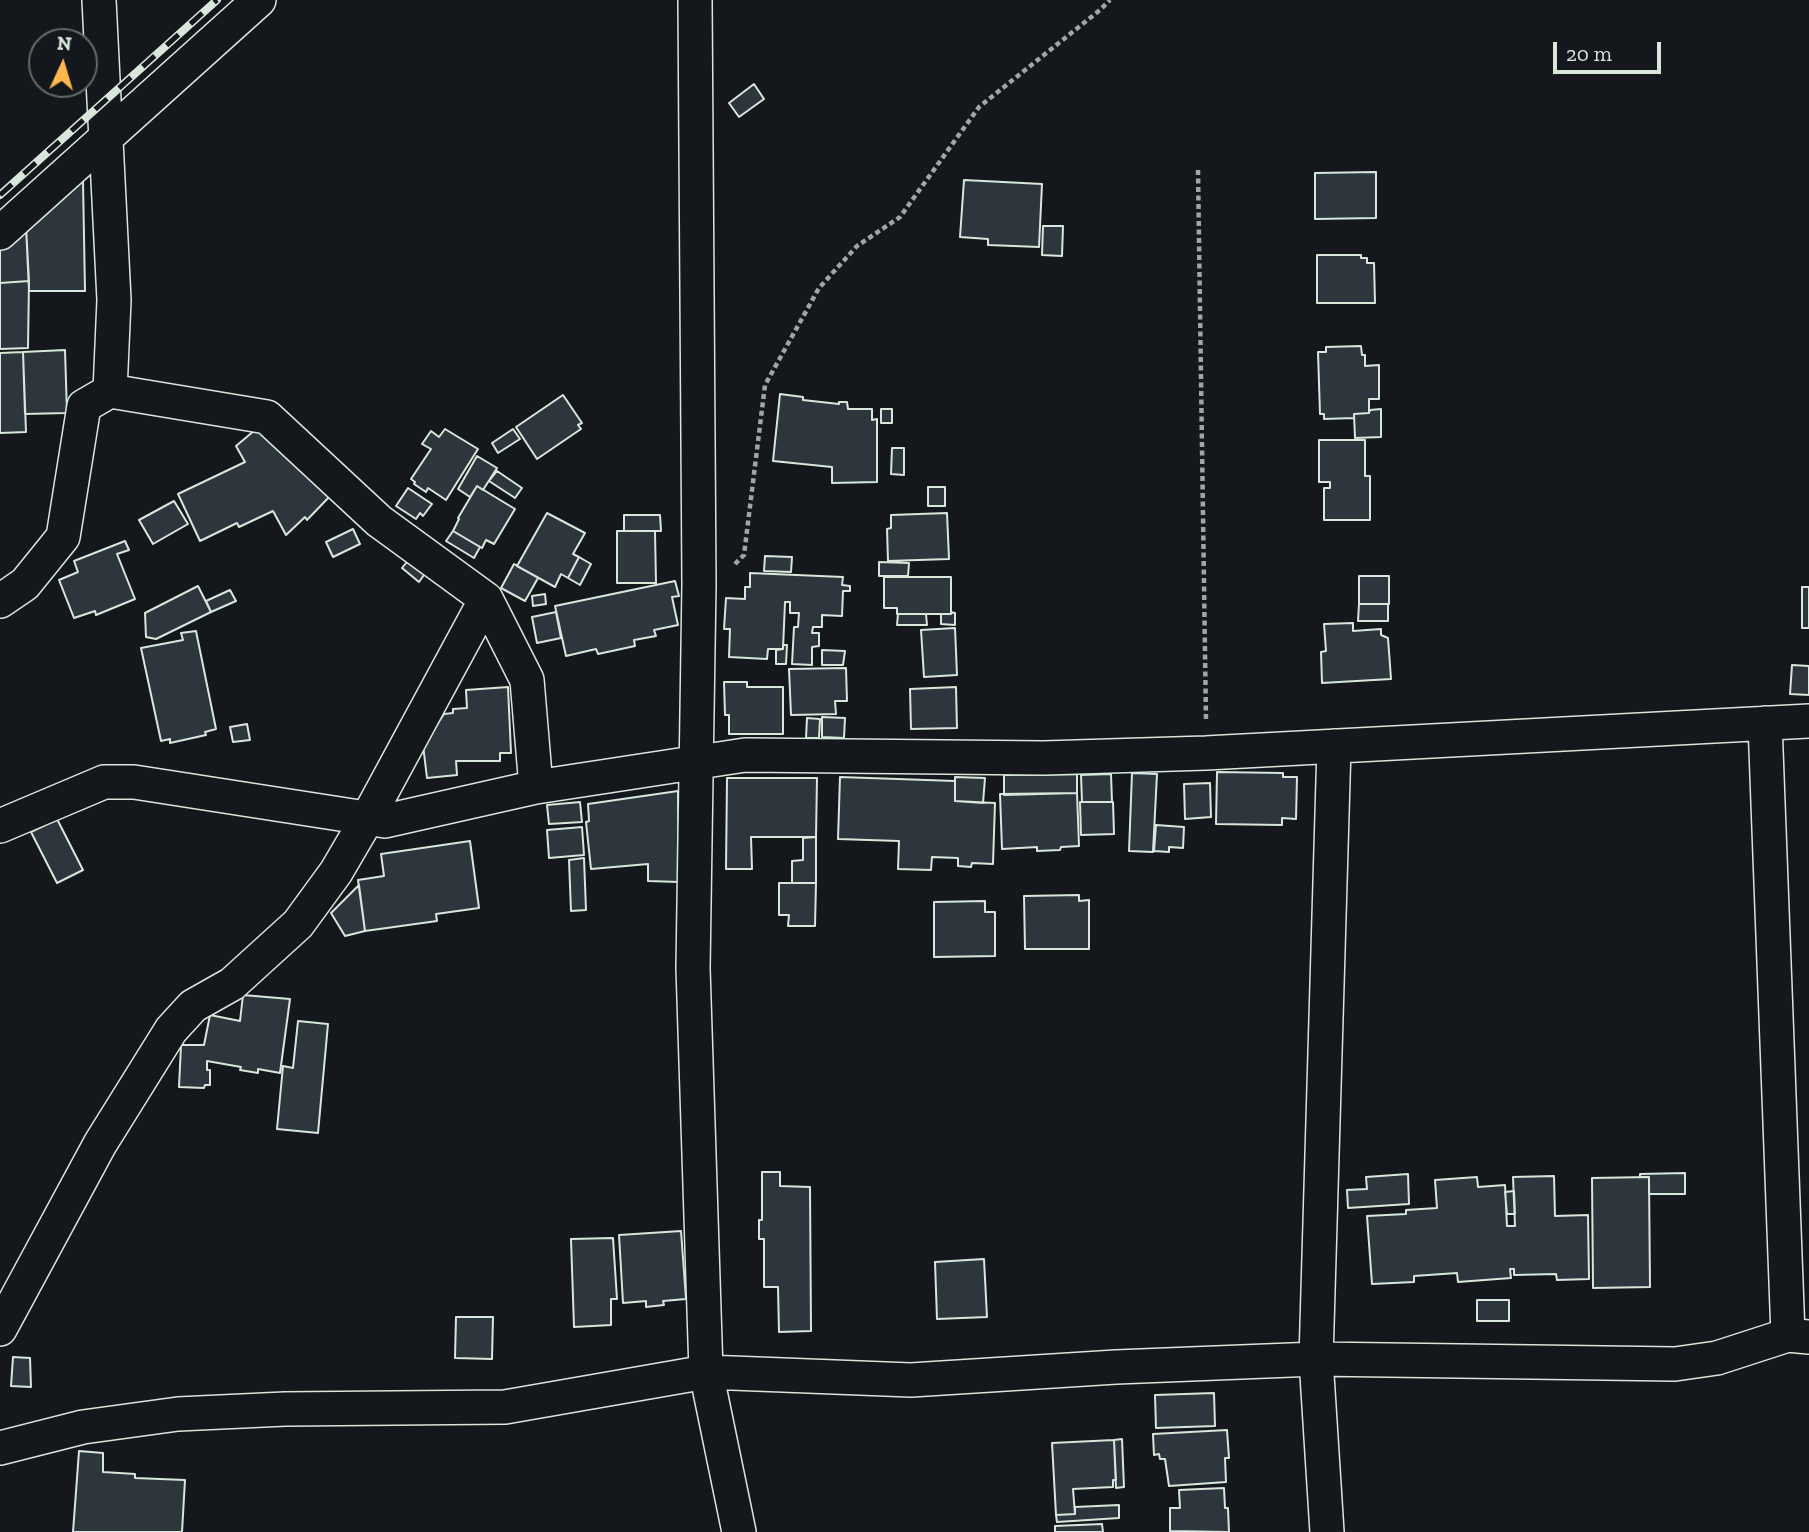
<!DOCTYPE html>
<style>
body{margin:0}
#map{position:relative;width:1809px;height:1532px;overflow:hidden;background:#14181c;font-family:"Zilla Slab",serif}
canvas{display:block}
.north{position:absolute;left:28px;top:28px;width:70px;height:70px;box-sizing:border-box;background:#14181c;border:2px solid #626a69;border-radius:50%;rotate:4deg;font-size:19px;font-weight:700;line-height:28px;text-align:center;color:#d8e6dc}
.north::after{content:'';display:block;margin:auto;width:24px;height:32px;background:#ffb74d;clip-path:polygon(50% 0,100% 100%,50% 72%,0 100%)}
.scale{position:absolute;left:1553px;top:42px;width:108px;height:32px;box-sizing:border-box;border:4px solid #d8e6dc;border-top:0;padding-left:9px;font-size:21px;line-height:24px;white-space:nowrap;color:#d8e6dc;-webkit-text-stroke:5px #14181c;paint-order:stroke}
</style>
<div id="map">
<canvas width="1809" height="1532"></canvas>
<div class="north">N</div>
<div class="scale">20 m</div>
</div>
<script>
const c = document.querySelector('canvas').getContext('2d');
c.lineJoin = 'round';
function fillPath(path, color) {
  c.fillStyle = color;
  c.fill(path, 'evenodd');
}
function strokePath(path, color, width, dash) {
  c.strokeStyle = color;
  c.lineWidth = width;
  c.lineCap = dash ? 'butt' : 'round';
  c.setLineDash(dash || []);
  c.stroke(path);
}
const building = new Path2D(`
 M754,84L764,99L739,117L729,103Z
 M1376,172V218L1315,219V173Z
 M964,180L1042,184L1039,247L988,245V239L960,237Z
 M83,181L85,291H29L26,226L71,184Z
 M26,226L29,281L0,283V247Z
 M1043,226H1063L1062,256L1042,255Z
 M1317,255H1361V258H1367V263H1374L1375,303H1317Z
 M29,281L28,348L0,349V283Z
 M1361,346L1362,355H1365V366L1379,365V399H1369V413L1354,414V418L1324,419V414H1320L1318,352H1326V347Z
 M65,350L67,413L25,414L23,352Z
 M23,352L26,432L0,433V353Z
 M780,394L803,397V400L839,404V402H847L848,409H872V420L877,419V482L832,483V467L773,461Z
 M563,395L582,423L578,425L581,429L537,459L516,427Z
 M881,409H892V423H881Z
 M1381,409V437L1355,438L1354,414L1369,413L1370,410Z
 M261,425L331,495L307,520L305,517L286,535L273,511L239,527L237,523L200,541L178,494L245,462L236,446Z
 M445,429L478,449L446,500L428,488L426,492L414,484L415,482L411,479L431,449L422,444L431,431L439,437Z
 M513,429L520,439L498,453L492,443Z
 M1319,440H1365V476H1370V520H1324V488H1330V482H1319Z
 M892,448H904V475L891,474Z
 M477,456L497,468L483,490L477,486L470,497L458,489Z
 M497,471L522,488L515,498L489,481Z
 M477,486L515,509L494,544L486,540L482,548L453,531L459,519L458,518Z
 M928,487H945V506H928Z
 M408,488L432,504L423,516L420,513L416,519L396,506Z
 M174,501L188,524L153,544L139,520Z
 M547,513L585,533L573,554L579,557L568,578L561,574L555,587L517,566Z
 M947,513L949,559L888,561L887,529L891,528V515Z
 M624,515H660L661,531H624Z
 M353,529L360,544L333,557L326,542Z
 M453,531L480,547L474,558L446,541Z
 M617,531H655L656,583H617Z
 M125,541L129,550L117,554L135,599L96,615L95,611L74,618L59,580L78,572L74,561Z
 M765,556L792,557L791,572L764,571Z
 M579,557L591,564L580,585L568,578Z
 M410,558L426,572L419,582L402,568Z
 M879,562L909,563L908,576H879Z
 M514,564L538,578L525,601L501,588Z
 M750,573L843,577L842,585L850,586V591H843L842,616L822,615V627H813L812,633H819V646L812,647V665L792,664L794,627H798L799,613H790V602H785L783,649H768L767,659L729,657L730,629H724L726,598L745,599V587H750Z
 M1359,576H1389V604H1359Z
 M884,577H951V614H897V608H884Z
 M675,581L679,596L672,597L678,625L654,630L656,636L634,640L635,646L598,654L596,649L566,656L555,606Z
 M198,586L211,612L156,639L146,637L145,613Z
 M1802,587H1809V628H1802Z
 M230,590L236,601L211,612L206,601Z
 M545,594L546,604L533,606L532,596Z
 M1359,604H1388V621H1358Z
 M556,612L561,638L537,643L532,617Z
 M951,612L955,613V625L941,624V614H951Z
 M898,614H926L927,625H897Z
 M1353,623V631L1381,629V635L1388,638L1391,679L1322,683L1321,652L1326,651L1324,624Z
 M955,628L957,675L924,677L921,630Z
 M196,631L216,729L205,732L206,735L170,743V739L161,741L141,648L183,640L181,633Z
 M783,645H787L786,664H776V650L783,649Z
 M822,650L845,651L843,665H822Z
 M1792,665L1809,666V695L1790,694Z
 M846,668L847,701H835L836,714L791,715L789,669Z
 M724,682H747V687H783V734H729V715H725Z
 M508,687L511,753H500V761H456L457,775L427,778L423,745L444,714L453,713V709L467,708L466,690Z
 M956,687L957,728L911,729L910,689Z
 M822,717L845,718L844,738L822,737Z
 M807,718L820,719L819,738H806Z
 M247,724L250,740L233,742L230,727Z
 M1217,772L1283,773V777H1297L1296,819L1282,818V825L1216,824Z
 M1132,773L1157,774L1153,852L1129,851Z
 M1077,774V793L1004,795V775Z
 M1111,774L1112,802H1082L1081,775Z
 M840,777L955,781V801L995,803L993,864L972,863L971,867L958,866V858L932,857L931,870L898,869L899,841L838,839Z
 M955,777L985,778L983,803L955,801Z
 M727,778H817L816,837H751L752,869H726Z
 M1210,783L1211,817L1185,819L1184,784Z
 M678,791L679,882L648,881V864L591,869L586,822L589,821L588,804Z
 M1077,793L1079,846L1061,847L1060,850L1037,851V847L1002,849L1000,794Z
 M580,802L582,822L549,824L547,805Z
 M1080,802H1113L1114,834L1081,835Z
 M57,819L83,870L57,883L31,832Z
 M1156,825L1184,827L1183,848L1169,847V852L1154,851Z
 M582,827L584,855L549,858L547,830Z
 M816,837V883H792V861L803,860V838Z
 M470,841L479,908L436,914L437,921L365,931L358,880L384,876L381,854Z
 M584,858L586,910L571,911L569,860Z
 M779,883H816L815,926H788L789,915H779Z
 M359,885L365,931L345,936L331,913Z
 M1079,895V901L1089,900V949H1025L1024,896Z
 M985,901V912H995V956L934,957V902Z
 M243,995L290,999L280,1073L258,1069V1073L240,1070L241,1067L207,1061V1070H210V1085H205L204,1088L179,1087L181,1045H204L210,1015L240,1021Z
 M298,1021L328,1024L318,1133L277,1129L283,1066L293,1068Z
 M762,1172H780V1186L810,1187L811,1331L779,1332L778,1287H764V1239H759V1220H762Z
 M1685,1173V1194H1649V1177H1640V1174Z
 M1408,1174L1409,1204L1348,1208L1347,1190L1367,1189L1366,1177Z
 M1554,1176L1555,1216L1588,1215L1589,1279L1557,1280L1556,1274L1514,1275V1269H1510L1511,1278L1458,1282L1457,1273L1414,1276V1282L1372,1284L1367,1216L1406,1214V1210L1437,1208L1435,1180L1477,1177L1478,1187L1505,1185L1507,1226H1515L1513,1177Z
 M1649,1177L1650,1287L1593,1288L1592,1178Z
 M1514,1191L1515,1214H1507L1505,1192Z
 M681,1231L686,1299L663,1301L664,1305L646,1307V1301L623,1303L619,1235Z
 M613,1238L617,1299H611V1325L574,1327L571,1239Z
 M984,1259L987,1317L937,1319L935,1262Z
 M1477,1300H1509V1321H1477Z
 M456,1317H493L492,1359L455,1358Z
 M13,1357L30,1358L31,1387L11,1386Z
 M1214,1393L1215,1426L1156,1428L1155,1395Z
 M1227,1430L1229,1458H1225L1226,1482L1169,1486L1165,1459H1160L1159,1454L1154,1455L1153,1434Z
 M1122,1439L1124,1487L1116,1488L1114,1440Z
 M1114,1440L1116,1480H1113V1487L1073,1489L1075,1514L1056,1515L1052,1443Z
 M79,1451L103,1453V1472L135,1474V1478L185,1480L182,1532H73Z
 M1224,1488L1225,1508H1228L1229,1532L1170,1531V1508H1180L1179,1490Z
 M1119,1505V1518L1057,1522L1056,1515L1075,1514V1507Z
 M1102,1524L1103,1532H1055V1526Z`);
const path = new Path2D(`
 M1198,170L1206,720
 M735,564L744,555L765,385L819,288L857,246L900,217L979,107L1100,10L1110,0`);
const minor = new Path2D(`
 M99,0L114,300L110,391L267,417L379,521L486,599L527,680L536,787
 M695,0L699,584L693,968L706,1372L739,1532
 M0,233L259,0
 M0,601L25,584L63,537L84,406L110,391
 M1765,723L1788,1335
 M0,826L104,782H134L385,821L536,787L745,755L1044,758L1206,753L1809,721
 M0,1329L100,1144L171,1030L193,1006L232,984L298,924L336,872L367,819L486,599
 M0,1448L83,1427L178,1414L285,1409L505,1407L706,1372L911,1380L1116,1367L1316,1359L1675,1364L1717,1358L1788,1335L1809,1337
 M1327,1532L1316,1359L1334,746`);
const rail = new Path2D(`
 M0,195L217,0`);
fillPath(building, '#2c363c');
strokePath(building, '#d8e6dc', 2);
strokePath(minor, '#d8e6dc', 36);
strokePath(path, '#9da8a2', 4.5, [5, 3.5]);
strokePath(minor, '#14181c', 33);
strokePath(rail, '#d8e6dc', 8);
strokePath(rail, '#14181c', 5, [16]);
</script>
